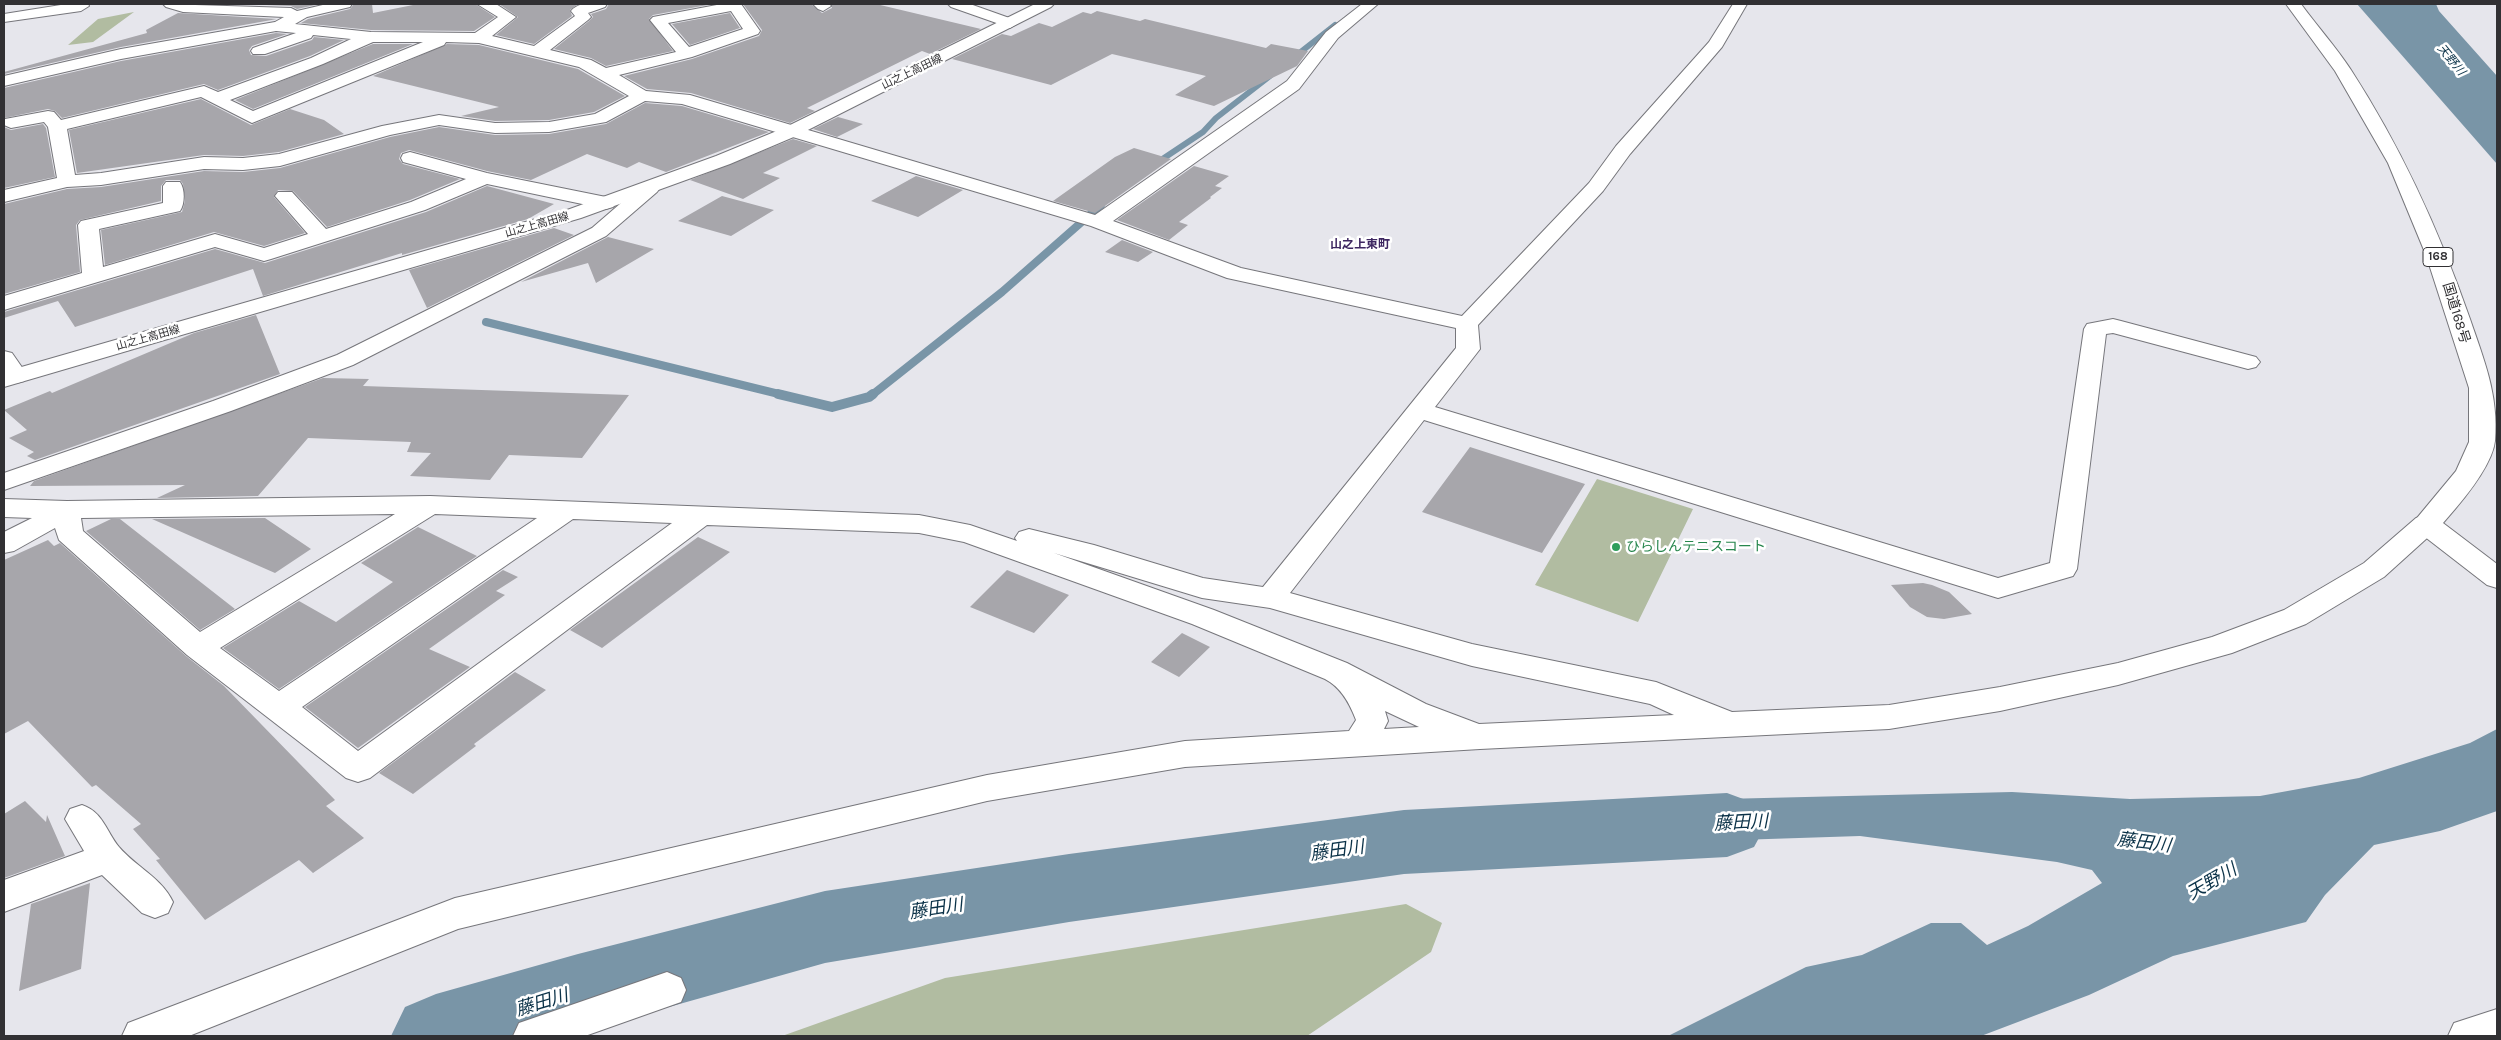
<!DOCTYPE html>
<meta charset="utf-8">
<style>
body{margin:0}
#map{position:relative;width:2501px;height:1040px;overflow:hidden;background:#e6e6ec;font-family:Karla,sans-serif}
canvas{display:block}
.frame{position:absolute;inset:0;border:5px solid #313033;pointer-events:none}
</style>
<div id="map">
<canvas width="2501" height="1040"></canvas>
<div class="frame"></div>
</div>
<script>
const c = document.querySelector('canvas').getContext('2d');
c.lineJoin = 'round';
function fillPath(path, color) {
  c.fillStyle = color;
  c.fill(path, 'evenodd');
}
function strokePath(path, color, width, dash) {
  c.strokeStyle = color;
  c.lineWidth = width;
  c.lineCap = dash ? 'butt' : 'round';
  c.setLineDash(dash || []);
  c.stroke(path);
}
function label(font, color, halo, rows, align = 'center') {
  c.font = font + ' Karla,"Noto Sans JP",sans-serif';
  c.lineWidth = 5;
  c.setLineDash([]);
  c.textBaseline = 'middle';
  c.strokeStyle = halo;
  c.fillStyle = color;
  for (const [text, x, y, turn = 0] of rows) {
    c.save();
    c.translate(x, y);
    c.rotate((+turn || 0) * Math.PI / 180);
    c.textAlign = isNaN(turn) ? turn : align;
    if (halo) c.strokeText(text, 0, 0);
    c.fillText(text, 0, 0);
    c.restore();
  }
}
const green = new Path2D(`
 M134,12L93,42L68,45L98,19Z
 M1597,479L1693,509L1638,622L1535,585Z
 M1406,904L1442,923L1431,952L1307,1036H782L945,978Z`);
const water = new Path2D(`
 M2357,4H2436L2439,11L2497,76V164Z
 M2497,729V811L2440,831L2374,845L2325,895L2306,922L2173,956L2089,995L1981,1036H1668L1806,967L1862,955L1931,923H1961L1987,945L2028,926L2102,883L2092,870L2057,862L1860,836L1646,843L1640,801L2012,792L2130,799L2260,796L2359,778L2470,743Z`);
const streamFar2 = new Path2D(`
 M1293,58L1335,25
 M1155,164L1203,132L1216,118L1270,76`);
const streamFar1 = new Path2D(`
 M486,322L783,395
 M872,395L1002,292L1101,205`);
const stream = new Path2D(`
 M778,394L832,407L869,397L873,394`);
const river = new Path2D(`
 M1727,793L1754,803L1766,825L1754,847L1727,857L1404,874L1069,922L825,963L566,1036H391L405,1007L436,994L578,954L825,891L1069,854L1404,810Z`);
const building = new Path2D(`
 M269,4H320L297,9L291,6L266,5Z
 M354,4H372L373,13L418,4H475L495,17L474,31L371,30L301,23L308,19L350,9Z
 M499,4H578L570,10L572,16L534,44L496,35L518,17Z
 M609,4H713L653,15L649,19L673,51L606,66L591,58L554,49L589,21L593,17L591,14L606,9Z
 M743,4H811L822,13L832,8L831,4H876L981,29L930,54L922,51L807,108L815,111L790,123L691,93L647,89L624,76L692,59L759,36L762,30Z
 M1097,11L1140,21L1145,19L1266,48L1271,44L1308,51L1297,66L1214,106L1175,95L1206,76L1112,54L1051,85L952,59L1002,34L1011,36L1039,23L1052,27L1083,12L1091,14Z
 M178,13L277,19L121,47L4,74V72L147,33L146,30Z
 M730,13L740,28L690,45L672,24Z
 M276,33L287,34L252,46L249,50L251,55L266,56L312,40L314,37L344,40L310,56L218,90L204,84L62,118L55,111L48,109L4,118V88L121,61Z
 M373,44H413L253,109L235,100Z
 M447,44L479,45L578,69L625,96L594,112L549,120L495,121L461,116L499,107L373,76Z
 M201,99L251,125L290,109L324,120L344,134L279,152L243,156L204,155L77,173L69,130Z
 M645,103L682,106L769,132L666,172L639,162L627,168L587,154L531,180L487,171L409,150L401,153L399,159L403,164L460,179L410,200L327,227L293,191L278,190L274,197L305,233L264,246L214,232L105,265L101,230L182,212L185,201L183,184L180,180H166L161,186V201L80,220L76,225L80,272L4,294V204L67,189L101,187L204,171L243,172L280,168L390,137L439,127L495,135L549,134L606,124Z
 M838,117L863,124L837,137L813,129Z
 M43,124L46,128L55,177L4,188V127L11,130Z
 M793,139L817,146L763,173L780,178L743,199L690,180Z
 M1134,148L1171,159L1095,213L1053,201L1115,157Z
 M1194,166L1229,176L1215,186L1222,188L1210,197L1211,198L1179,222L1188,225L1169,240L1117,220Z
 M916,176L963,190L918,217L871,201Z
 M487,186L554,204L528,219L402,255V253L263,296L253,269L75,327L58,301L4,318V312L215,249L265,263L426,212Z
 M722,196L774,210L731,236L678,221Z
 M554,228L574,235L429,307L427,308L409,270Z
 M608,237L654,249L596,283L588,263L521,282Z
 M1122,240L1153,252L1138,262L1105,252Z
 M256,315L280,374L35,460L27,456L34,452L9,438L27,430L4,410L50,391L52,393L194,333Z
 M323,378L369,379L363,386L629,395L582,458L509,455L490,480L410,476L431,453L407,452L411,442L308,438L258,496L157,498L185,485L30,486L34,481Z
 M1470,447L1585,484L1542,553L1422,512Z
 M265,518L311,549L275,573L152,519Z
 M111,519H120L235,609L200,630L86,531Z
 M418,527L477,556L279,689L223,648L299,601L336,622L393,582L361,563Z
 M698,537L730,552L602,648L570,630Z
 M48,540L54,546L60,543L186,656L224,686L335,800L326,806L364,838L313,873L299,860L205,920L156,860L160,859L133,829L141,824L96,785L92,787L28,721L4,734V560Z
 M503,570L518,577L496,591L505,595L429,649L470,667L358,748L305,707Z
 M1007,570L1069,595L1034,633L970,607Z
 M1923,583L1932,585L1949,592L1972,614L1944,619L1927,617L1910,607L1891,585Z
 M1182,633L1210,647L1179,677L1151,662Z
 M515,672L546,690L474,744L476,746L413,794L379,773Z
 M25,801L46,822L47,815L65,856L4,878V814Z
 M90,883L81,969L19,991L31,904Z`);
const street = new Path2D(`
 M67,4H88L89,6L81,11L4,22V14Z
 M163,4L291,8L297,11L327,4H352L350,7L307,17L295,24L371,32L475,33L498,17L477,4H496L516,17L492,36L534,46L575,16L571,11C579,1 596,4 607,4L605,7L588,13L591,17L588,20L550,50L591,60L606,68L676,52L650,20L653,17L722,4H741L760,31L758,34L692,57L619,75L646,91L690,95L1095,215L1287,81L1326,32L1362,4H1378L1338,38L1299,89L1113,221L1241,268L1462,316L1589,183L1616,146L1709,42L1733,4H1747L1722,47L1630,154L1603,191L1478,325L1480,349L1435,407L1998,578L2050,563L2084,329L2087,324L2113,319L2121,321L2256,357L2260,362L2256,367L2248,369L2113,333L2106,334L2077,569L2073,576L1998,598L1424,420L1290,593L1472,644L1656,682L1732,712L1889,705L2000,687L2118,663L2212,637L2284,610L2364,563L2416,518L2426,515L2436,518L2440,524L2436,530L2384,577L2306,624L2232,653L2118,685L2000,711L1889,729L1480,749L1185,767L987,801L458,929L189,1036H122L128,1023L455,898L987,775L1185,741L1349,731L1356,720C1350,704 1341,687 1325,679L1192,624L964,542L919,533L707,525L370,778L358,782L346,778L187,655L59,540L55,528L14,551L4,553V532L32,518L4,517V499L67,501L430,496L919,515L970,525L1017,541L1015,538L1019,532L1029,529L1094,545L1203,578L1263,587L1456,348V328L1227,278L1091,226L682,104L645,101L606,122L549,132L495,133L439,125L390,135L280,166L243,170L204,169L101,185L67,187L4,202V190L57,178L48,127L44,122L11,128L4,125L5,119L48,111L54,112L61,120L204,86L218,92L311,58L351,39L313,35L311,38L265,54H253L251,51L253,48L296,33L276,31L121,59L4,86V76L121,49L275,22L284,17L183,12L166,7ZM731,11L743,29L689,47L668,23ZM373,42H423L253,111L230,100L323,64ZM446,42L479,43L579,67L629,96L595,114L549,122L495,123L439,115L382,126L279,154L243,158L204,157L101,173L75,175L67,129L201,97L252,123L444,45ZM395,514L200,632L83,531L81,518ZM435,514L537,518L279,691L220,648ZM573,519L672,523L358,751L302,707ZM1054,553L1202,598L1270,608L1472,666L1650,704L1674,715L1479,724L1426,704L1347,663L1214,610ZM1385,711L1419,727L1384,729L1388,721Z
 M813,4H829L831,6L823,11L818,9Z
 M948,4H970L1015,20L1018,23L1010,28L1005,26L951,7Z
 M410,152L487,173L606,197L613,199L616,203L613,207L606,209L487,184L425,210L271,259L264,261L215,247L4,310V296L82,273L78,225L81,221L163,203V186L166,182H180C185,189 185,204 180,211L99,229L103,267L215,234L264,248L308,234L275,196L278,192H292L326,229L411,202L466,179L403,162L401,158L403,154Z
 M650,182L657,184L660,188L657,192L606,236L353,365L231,411L4,490V473L213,401L337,355L592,228L643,184Z
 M4,351L12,353L28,376L24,381L16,383L8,381L4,376Z
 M82,805C103,812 106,831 119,847C136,867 162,878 173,902L168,913L155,918L142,913L102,875L4,912V880L84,851L65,819L70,809Z
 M667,972L681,978L686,990L681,1002L585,1036H513L519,1023Z`);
const secondary = new Path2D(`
 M1035,4H1054L1051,7L796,136L730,164L581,218L4,387V372L567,210L716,156L784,128Z`);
const highway = new Path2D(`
 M2286,4H2301C2317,26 2336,47 2351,70C2402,149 2439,230 2470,319C2484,360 2499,396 2495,441C2492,467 2460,504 2443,523L2497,564V588L2487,585L2416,530L2412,524L2456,471L2469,442V388L2426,255L2388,163L2335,71Z
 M2497,1009V1036H2448L2454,1023Z`);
const markers = [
 [1616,547,5,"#2e9e5b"]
];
const farStreetnames = [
 ["山之上高田線",912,72,-26],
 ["山之上高田線",537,225,-16],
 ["山之上高田線",148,338,-16]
];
const farWaternames = [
 ["天野川",2451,60,51]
];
const farNeighbourhoodnames = [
 ["山之上東町",1360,245]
];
const shields = [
 [2438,257,30]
];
const shieldNames = [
 ["168",2438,257]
];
const streetNames = [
 ["国道168号",2456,313,73]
];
const leisureNames = [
 ["ひらしんテニスコート",1626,547]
];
const nearWaternames = [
 ["藤田川",1741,823,-3],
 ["藤田川",2144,843,7],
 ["藤田川",1337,851,-8],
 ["天野川",2212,882,-30],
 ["藤田川",936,909,-9],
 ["藤田川",542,1003,-17]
];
fillPath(green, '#b1bca1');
fillPath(water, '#7995a7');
strokePath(streamFar2, '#7995a7', 6);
strokePath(streamFar1, '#7995a7', 8);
strokePath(stream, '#7995a7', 10);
fillPath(river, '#7995a7');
fillPath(building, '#a7a6ab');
strokePath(street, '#76767b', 2);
strokePath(secondary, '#76767b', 2);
strokePath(highway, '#76767b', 2);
fillPath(street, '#fff');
fillPath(secondary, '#fff');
fillPath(highway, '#fff');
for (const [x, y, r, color] of markers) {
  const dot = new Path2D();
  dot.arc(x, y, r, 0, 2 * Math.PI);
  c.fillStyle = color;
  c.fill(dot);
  strokePath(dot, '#fff', 2);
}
label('11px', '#313033', '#fff', farStreetnames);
label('italic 12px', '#0b3248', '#fff', farWaternames);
label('bold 12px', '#3e2761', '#fff', farNeighbourhoodnames);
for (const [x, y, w] of shields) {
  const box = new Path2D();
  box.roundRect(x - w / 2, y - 9.5, w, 19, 4);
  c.fillStyle = '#fff';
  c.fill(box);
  strokePath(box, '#313033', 1);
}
label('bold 12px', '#313033', null, shieldNames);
label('14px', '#313033', '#fff', streetNames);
label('14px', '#27864d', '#fff', leisureNames, 'left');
label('italic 18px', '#0b3248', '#fff', nearWaternames);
</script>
